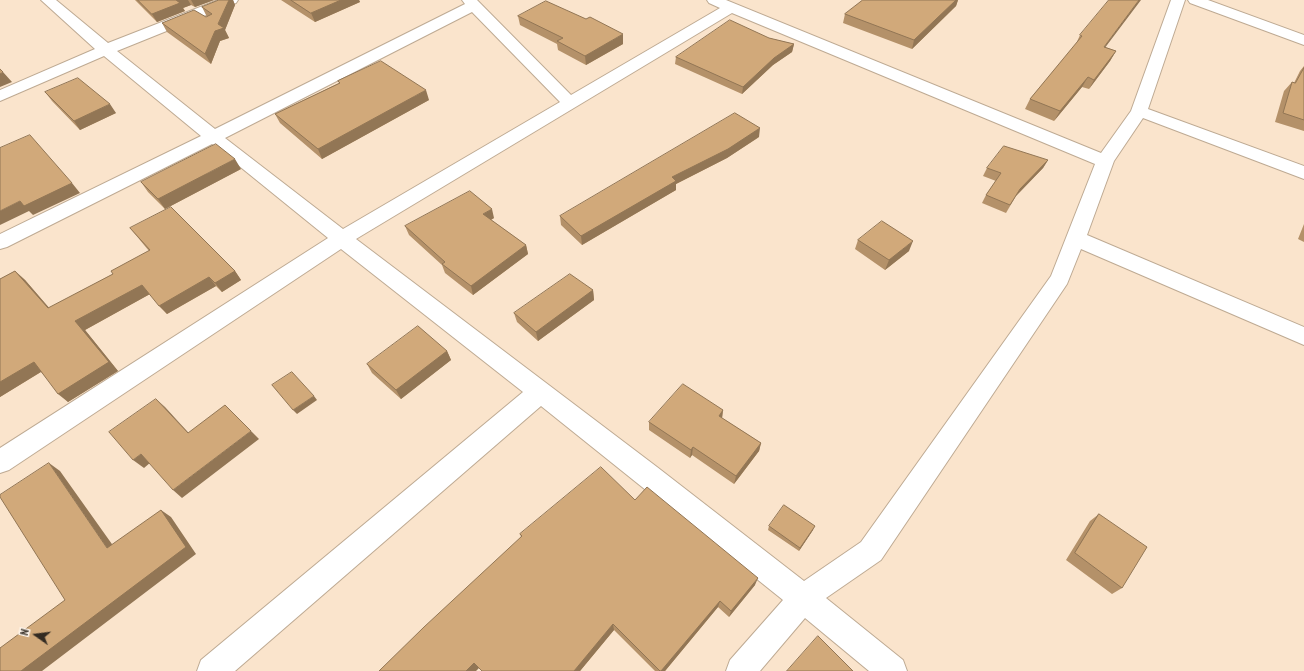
<!DOCTYPE html>
<style>
body{margin:0}
#map{position:relative;width:1304px;height:671px;overflow:hidden;background:#fae4cc;font-family:"PT Sans Narrow",sans-serif}
canvas{display:block}
.north{position:absolute;left:16px;top:615px;width:40px;height:40px;-webkit-text-stroke:3px #fdf4ea;paint-order:stroke;rotate:284deg;font-size:11px;font-weight:700;line-height:16px;text-align:center;color:#332b22}
.north::after{content:'';display:block;margin:auto;width:14px;height:18px;background:#332b22;clip-path:polygon(50% 0,100% 100%,50% 72%,0 100%)}
</style>
<div id="map">
<canvas width="1304" height="671"></canvas>
<div class="north">N</div>
</div>
<script>
const c = document.querySelector('canvas').getContext('2d');
c.lineJoin = 'round';
function strokePath(path, color, width, dash) {
  c.strokeStyle = color;
  c.lineWidth = width;
  c.lineCap = dash ? 'butt' : 'round';
  c.setLineDash(dash || []);
  c.stroke(path);
}
function fillPath(path, color) {
  c.fillStyle = color;
  c.fill(path, 'evenodd');
}
const minor = new Path2D(`
 M41,0H56L108,43L218,0H238L236,3L117,51L215,129L465,4L462,0H477L571,95L720,8L709,3L707,0H726L1101,153L1131,111L1171,0H1185L1148,109L1304,166V179L1143,118L1114,161L1087,235L1304,327V345L1081,249L1067,284L881,560L826,598L903,660L907,671H869L805,618L760,671H726L730,660L783,600L541,406L235,671H197L201,660L523,392L341,249L9,470L0,473V448L328,238L212,144L7,247L0,249V234L201,136L104,56L0,101V90L95,49ZM472,12L560,102L343,229L225,138ZM732,13L1095,164L1051,276L861,542L804,581L657,467L356,239Z
 M1188,0H1208L1304,35V45L1190,3Z`);
const wall = new Path2D(`
 M135,0H214L195,7L191,5L183,8L185,11L157,22Z
 M219,0H233L235,5L225,30L229,38L220,41L211,64L167,32L162,23L206,17H207L202,7Z
 M281,0H359L360,2L315,22Z
 M863,0H958L956,6L912,49L843,23L845,14Z
 M518,16L623,44L586,65L558,50L557,44L520,25Z
 M1080,35L1105,47L1116,51L1110,61L1089,89L1082,87L1054,121L1025,109L1030,99L1076,44Z
 M769,38L794,44L792,52L773,65L742,94L675,64L676,57Z
 M1304,66V131L1275,122L1284,91L1292,82L1294,83L1300,71Z
 M338,81L429,100L322,159L280,123L275,114L339,83Z
 M45,92L116,113L80,130L52,101Z
 M759,137L727,158L676,184V190L582,245L561,225L560,216Z
 M1048,160L1043,168L1015,197L1006,213L982,203L986,195L996,181L983,176L987,168Z
 M241,169L165,209L148,192L141,182Z
 M494,218L491,220L526,245L528,254L473,295L445,273L442,265L409,235L405,226Z
 M1304,224V242L1298,239Z
 M130,228L235,271L241,280L222,292L216,286L167,314L150,294L85,330L118,371L68,402L41,372L0,397V279L15,271L25,280L49,308L113,274L149,251Z
 M858,240L909,251L885,270L855,249Z
 M593,290L594,300L538,341L517,322L514,313Z
 M447,351L451,360L401,399L372,373L367,364Z
 M723,410L722,418L761,443L759,451L734,484L692,455L690,458L649,430V422Z
 M635,500L755,585L729,617L718,607L665,671H655L614,630L580,671H482L521,537L520,534Z
 M1099,514L1122,588L1112,594L1066,560L1090,521Z
 M769,526L813,530L799,551L768,530Z`);
const shadedWall = new Path2D(`
 M176,0H188L191,5L183,8L185,11L157,22L152,14Z
 M191,0H214L195,7Z
 M229,0H233L235,5L225,30L229,38L220,41L211,64L205,54Z
 M341,0H359L360,2L315,22L311,13Z
 M956,0H958L956,6L912,49L914,40Z
 M1139,0H1141L1098,57L1104,47Z
 M623,34V44L586,65L585,56Z
 M794,44L792,52L773,65L742,94L743,87L774,58Z
 M1116,51L1110,61L1089,89L1094,80Z
 M3,72L12,82L0,87V74Z
 M1088,77L1082,87L1054,121L1060,111Z
 M426,90L429,100L322,159L318,149Z
 M110,104L116,113L80,130L74,121Z
 M760,128L759,137L727,158L676,184V190L582,245L581,236L672,177Z
 M235,159L241,169L165,209L158,199Z
 M1048,160L1043,168L1015,197L1006,213L1020,189Z
 M72,183L80,193L33,215L29,211L0,225V211L20,201Z
 M492,209L494,218L485,223L483,214Z
 M913,241L909,251L885,270L889,260Z
 M526,245L528,254L473,295L471,286Z
 M15,271L25,280L57,317L48,308Z
 M235,271L241,280L222,292L215,283Z
 M209,277L216,286L167,314L159,306Z
 M142,285L150,294L85,330L118,371L68,402L58,394L75,321Z
 M593,290L594,300L538,341L536,332Z
 M447,351L451,360L401,399L396,390Z
 M34,362L44,370L0,397V382Z
 M314,396L317,400L297,414L293,410Z
 M156,399L165,407L196,441L188,433Z
 M723,410L722,418L719,416Z
 M251,431L259,439L182,498L173,490Z
 M761,443L759,451L734,484L736,476Z
 M693,447L692,455L690,458L691,450Z
 M141,454L151,462L144,468L133,460Z
 M49,463L60,471L119,554L107,548Z
 M161,510L171,517L196,554L42,671H21Z
 M815,526L813,530L799,551L800,548Z
 M758,578L755,585L729,617L731,611Z
 M720,601L718,607L665,671H661Z
 M613,624L614,630L580,671H574Z
 M474,663L479,668L476,671H466Z`);
const building = new Path2D(`
 M138,0H176L180,3L152,14Z
 M219,0H229L218,24L224,28L215,31L205,54L162,23L194,10L206,17L212,14L202,7Z
 M291,0H341L311,13Z
 M863,0H956L914,40L845,14Z
 M1109,0H1139L1104,47L1116,51L1094,80L1088,77L1060,111L1030,99L1082,36L1080,35Z
 M546,1L586,19L590,17L623,34L585,56L557,41L563,38L518,16Z
 M730,20L769,38L794,44L774,58L743,87L676,57Z
 M381,61L426,90L318,149L275,114L340,83L338,81Z
 M1304,68V120L1283,113L1292,82L1295,83Z
 M0,69L3,72L0,74Z
 M78,78L110,104L74,121L45,92Z
 M735,113L760,128L728,149L672,177L676,181L581,236L560,216Z
 M30,135L72,183L24,206L20,201L0,211V148Z
 M216,144L235,159L158,199L141,182Z
 M1004,146L1048,160L1020,189L1010,205L986,195L1001,173L987,168Z
 M470,191L492,209L483,214L526,245L471,286L442,264L445,262L405,226Z
 M171,207L235,271L215,283L209,277L159,306L142,285L75,321L109,362L58,394L34,362L0,382V279L15,271L48,308L113,274L111,271L150,250L130,228Z
 M882,221L913,241L889,260L858,240Z
 M570,274L593,290L536,332L514,313Z
 M418,326L447,351L396,390L367,364Z
 M292,372L314,396L293,410L272,385Z
 M683,384L723,410L719,416L761,443L736,476L693,447L691,450L649,422Z
 M156,399L188,433L225,405L251,431L173,490L141,454L133,460L109,432Z
 M49,463L107,548L161,510L186,547L21,671H0V648L65,600L0,497V495Z
 M601,467L635,500L647,487L758,578L731,611L720,601L661,671H660L613,624L574,671H482L474,663L466,671H379L424,627L522,536L520,534Z
 M784,505L815,526L800,548L769,526Z
 M1099,514L1147,547L1122,588L1075,553Z
 M818,636L853,671H787Z`);
strokePath(minor, '#beaa93', 2);
fillPath(minor, '#fff');
fillPath(wall, '#b49169');
fillPath(shadedWall, '#927655');
fillPath(building, '#d1a97a');
strokePath(building, '#927655', 1);
</script>
